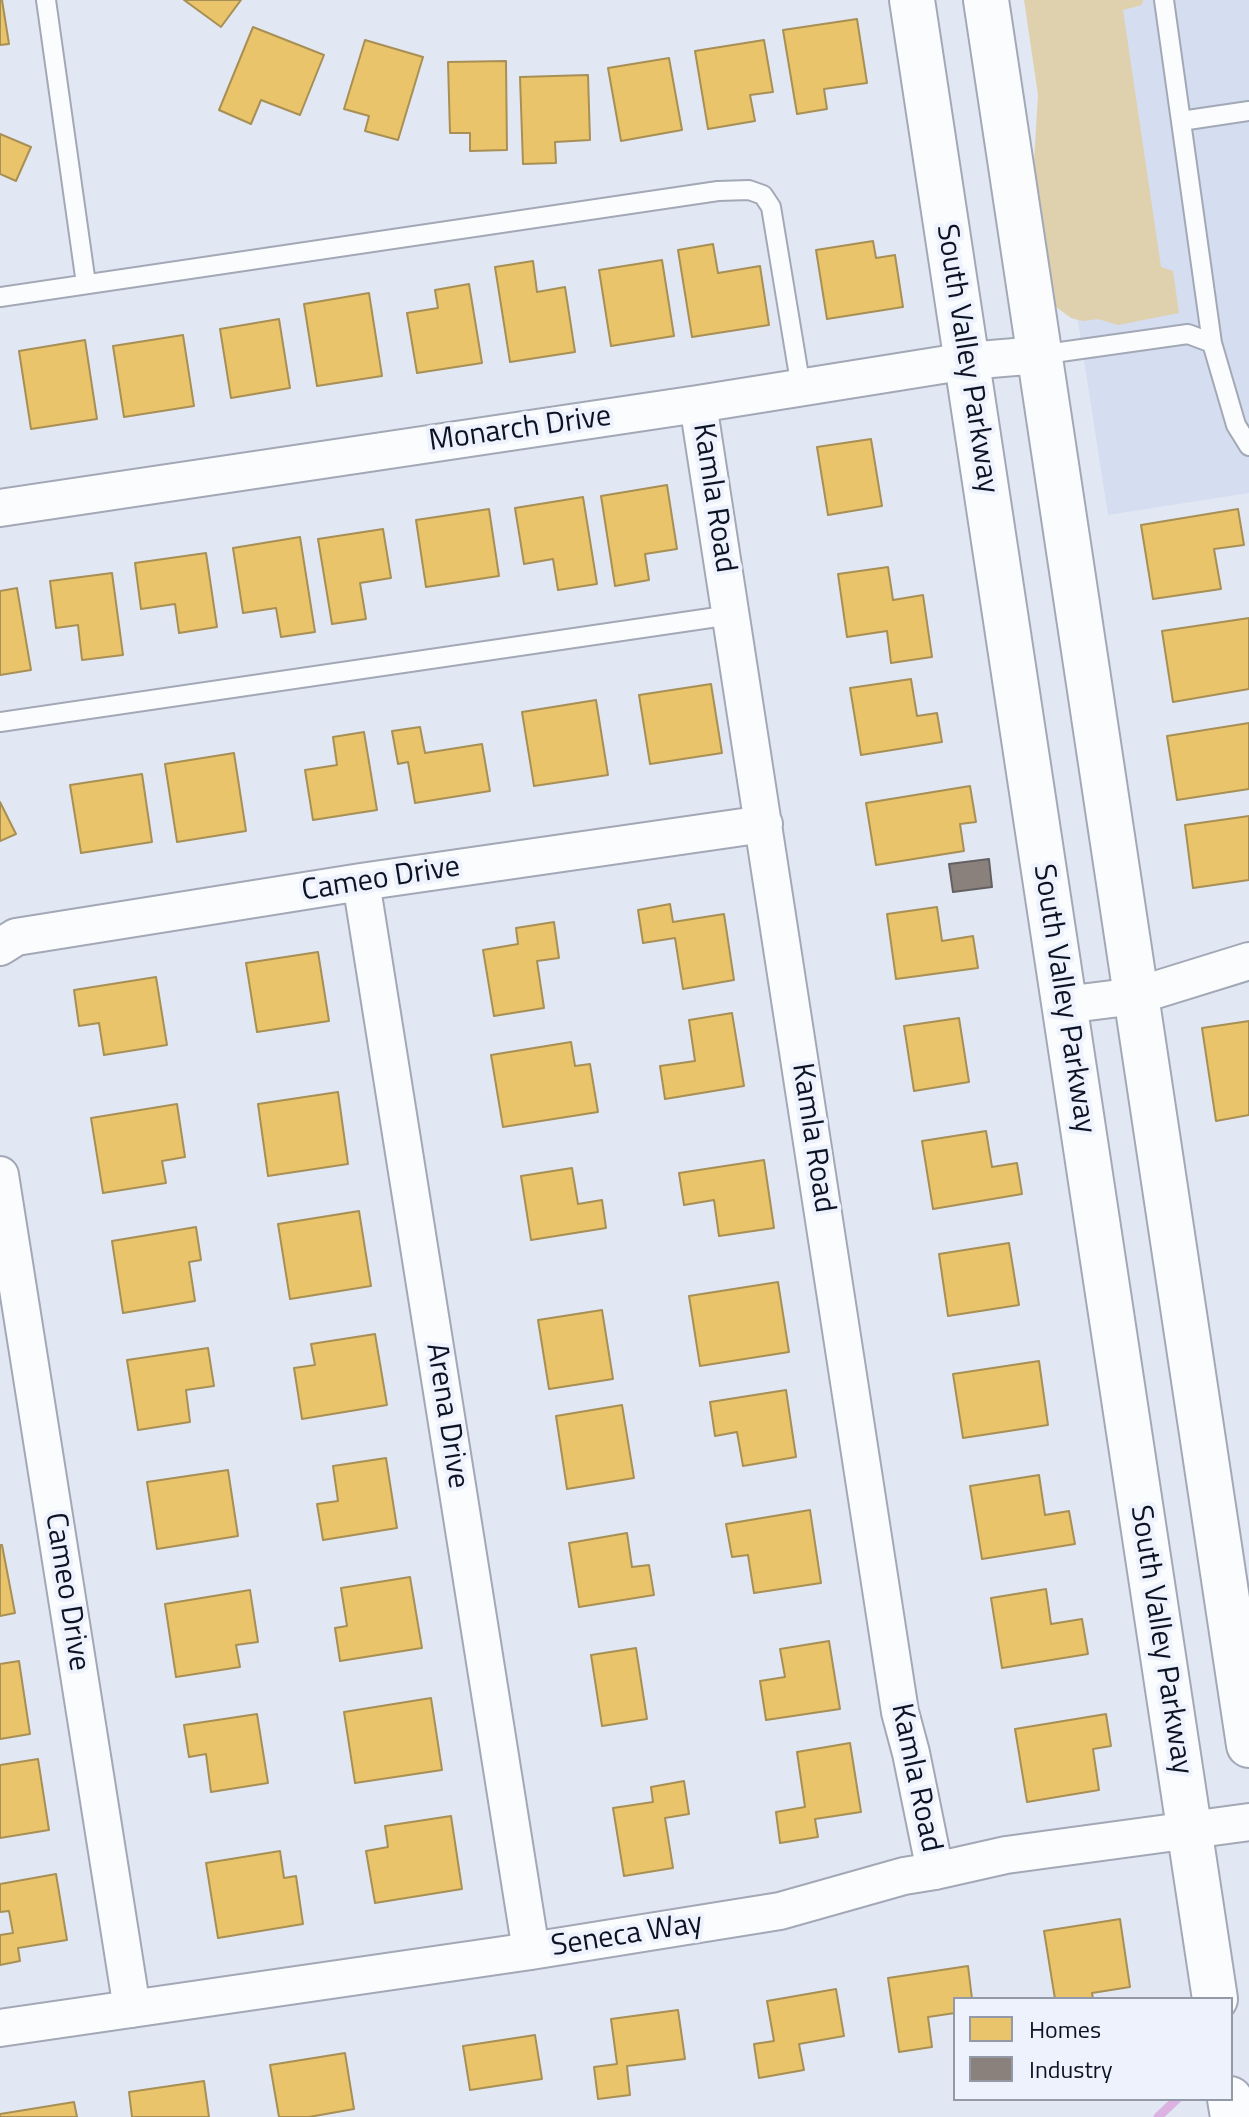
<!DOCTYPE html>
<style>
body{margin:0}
#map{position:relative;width:1249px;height:2117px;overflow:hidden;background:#e2e8f3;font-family:"Titillium Web",sans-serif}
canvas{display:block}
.legend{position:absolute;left:953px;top:1997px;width:280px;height:104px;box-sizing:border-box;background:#edf2fd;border:2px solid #9399a7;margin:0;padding:10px 14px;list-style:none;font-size:24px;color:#0c1325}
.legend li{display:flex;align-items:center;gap:16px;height:40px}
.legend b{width:40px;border:2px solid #9399a7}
</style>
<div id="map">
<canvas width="1249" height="2117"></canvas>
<ul class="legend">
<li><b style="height:22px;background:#e9c46a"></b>Homes</li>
<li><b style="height:22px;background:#8a817c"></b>Industry</li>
</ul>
</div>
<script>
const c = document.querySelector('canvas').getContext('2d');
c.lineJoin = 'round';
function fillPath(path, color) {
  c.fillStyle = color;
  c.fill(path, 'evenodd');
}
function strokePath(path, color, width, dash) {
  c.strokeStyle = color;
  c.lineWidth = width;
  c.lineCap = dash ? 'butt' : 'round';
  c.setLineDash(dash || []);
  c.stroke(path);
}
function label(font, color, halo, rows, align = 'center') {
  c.font = font + ' "Titillium Web",sans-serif';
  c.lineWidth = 8;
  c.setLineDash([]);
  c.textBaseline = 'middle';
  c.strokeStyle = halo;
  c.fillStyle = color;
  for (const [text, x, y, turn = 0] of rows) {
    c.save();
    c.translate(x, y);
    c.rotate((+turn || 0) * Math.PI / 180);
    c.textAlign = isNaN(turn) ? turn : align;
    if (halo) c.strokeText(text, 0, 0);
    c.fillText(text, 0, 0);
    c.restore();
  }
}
const built = new Path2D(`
 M1028,0H1249V493L1108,515Z`);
const green = new Path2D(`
 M1024,0H1143L1142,5L1123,10L1161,267L1173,271L1179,313L1118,325L1098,319L1083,321L1071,318L1052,304L1037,209L1034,161L1038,95Z`);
const homes = new Path2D(`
 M0,0H2L9,44L0,45Z
 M184,0H241L221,27Z
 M857,19L867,83L824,89L827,109L797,114L783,30Z
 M253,27L324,55L300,115L261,100L251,124L219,110Z
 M365,40L423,57L398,140L365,131L369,116L344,109Z
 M764,40L773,92L750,95L755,121L708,129L695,51Z
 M669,58L682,130L621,141L608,68Z
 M506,61L507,150L470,151V133H450L448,62Z
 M588,75L590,140L555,142L556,163L523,164L520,77Z
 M0,134L31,147L16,181L0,174Z
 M873,241L876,258L895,255L903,307L827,319L816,250Z
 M713,244L718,273L760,266L769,325L692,337L678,250Z
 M662,260L674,336L611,346L599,270Z
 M533,261L537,292L565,287L575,352L510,362L495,267Z
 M469,284L482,363L417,373L407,313L438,308L435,290Z
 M369,293L382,376L317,386L304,304Z
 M279,319L290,388L231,398L220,329Z
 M183,335L194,406L124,417L113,346Z
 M85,340L97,419L31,429L19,351Z
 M871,439L882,506L828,515L817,447Z
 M667,485L677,549L645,554L649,580L615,586L601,496Z
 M583,497L597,584L558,590L553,559L524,564L515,508Z
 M489,509L499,576L426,587L416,520Z
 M1238,509L1244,545L1214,549L1221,589L1153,599L1141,525Z
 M383,529L391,578L360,583L366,619L332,624L318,539Z
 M300,537L315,632L281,637L276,608L243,613L233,548Z
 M206,553L217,627L179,633L175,604L141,609L135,563Z
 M888,567L893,600L923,595L932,657L891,663L887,631L847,637L838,574Z
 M112,573L123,655L82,660L78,625L56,628L50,581Z
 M17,588L31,670L0,675V591Z
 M1249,618V689L1173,702L1162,631Z
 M911,679L917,716L937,713L942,742L861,755L850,688Z
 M711,684L722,753L650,764L639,695Z
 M596,700L608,775L534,786L522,712Z
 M1249,723V789L1177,800L1167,736Z
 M420,727L425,753L482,744L490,791L415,803L408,762L398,764L392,731Z
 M364,732L377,810L313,820L305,770L337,765L333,737Z
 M234,753L246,831L177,842L165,764Z
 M142,774L152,842L81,853L70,785Z
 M970,786L976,822L960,824L964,851L876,865L866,803Z
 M0,802L16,834L0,841Z
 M1249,816V880L1193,888L1185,825Z
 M670,904L673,922L724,914L734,980L683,989L675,938L643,943L638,910Z
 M937,907L942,941L973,936L978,968L896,979L887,914Z
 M554,922L559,958L537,961L544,1008L494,1016L483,950L518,944L516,928Z
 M318,952L329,1021L257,1032L246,963Z
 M156,977L167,1045L104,1055L99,1023L79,1026L74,990Z
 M732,1013L744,1086L665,1099L660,1066L695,1061L689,1020Z
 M959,1018L969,1082L914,1091L904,1026Z
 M1249,1021V1115L1216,1121L1202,1028Z
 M571,1042L575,1066L590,1064L598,1112L503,1127L491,1055Z
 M338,1092L348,1164L268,1176L258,1104Z
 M177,1104L185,1157L162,1161L166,1183L103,1193L91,1118Z
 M986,1131L992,1167L1017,1163L1022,1194L933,1209L922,1141Z
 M764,1160L774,1228L719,1236L714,1200L684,1205L679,1173Z
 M572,1168L578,1204L602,1200L606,1228L531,1240L521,1176Z
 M359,1211L371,1286L290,1299L278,1224Z
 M196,1227L201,1260L189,1262L195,1301L123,1313L112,1241Z
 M1009,1243L1019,1305L948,1316L939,1254Z
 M778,1282L789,1352L700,1366L689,1296Z
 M602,1310L613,1379L549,1389L538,1320Z
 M375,1334L387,1405L302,1419L294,1368L315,1365L311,1344Z
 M208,1348L214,1386L186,1390L190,1422L138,1430L127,1360Z
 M1039,1361L1048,1425L963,1438L953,1374Z
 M786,1390L796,1457L743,1466L737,1432L715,1436L710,1402Z
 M622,1405L634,1478L567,1489L556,1416Z
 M386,1458L397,1528L323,1540L317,1504L338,1501L333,1466Z
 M228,1470L238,1536L157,1549L147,1482Z
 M1039,1475L1045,1515L1069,1511L1075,1544L982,1559L970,1486Z
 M810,1510L821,1583L754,1593L748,1555L732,1557L726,1524Z
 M627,1533L632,1567L649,1565L654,1595L579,1607L569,1543Z
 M0,1545H2L15,1613L0,1616Z
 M410,1577L422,1648L340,1661L335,1628L347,1626L341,1588Z
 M1046,1589L1051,1624L1082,1619L1088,1654L1002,1668L991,1598Z
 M250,1590L258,1642L236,1645L240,1667L176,1677L165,1604Z
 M829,1641L840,1709L766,1720L760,1681L785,1677L780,1649Z
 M636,1648L647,1719L602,1726L591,1655Z
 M19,1661L30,1734L0,1739V1664Z
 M431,1698L442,1770L355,1783L344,1712Z
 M257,1714L268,1783L211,1792L206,1754L189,1757L184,1725Z
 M1106,1714L1111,1746L1093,1749L1099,1790L1027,1802L1015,1729Z
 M850,1743L861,1812L815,1819L818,1837L780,1843L776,1812L805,1807L797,1752Z
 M38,1759L49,1830L0,1838V1765Z
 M684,1781L689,1814L665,1818L673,1868L624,1876L613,1808L653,1802L651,1787Z
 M451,1816L462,1889L375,1903L366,1851L388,1847L385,1826Z
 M280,1851L284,1878L296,1876L303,1924L218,1938L206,1863Z
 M56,1874L67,1940L18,1948L20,1961L0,1965V1935L13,1933L9,1911L0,1912V1884Z
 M1120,1919L1130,1987L1092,1993L1093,1999H1055L1044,1931Z
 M968,1966L972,1999H955V2013L928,2017L932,2047L899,2052L888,1978Z
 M836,1989L844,2036L799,2044L804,2070L759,2078L754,2044L774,2041L767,2001Z
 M678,2010L685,2059L627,2066L630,2095L598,2099L594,2067L617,2064L611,2019Z
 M535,2035L542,2079L470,2090L463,2046Z
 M345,2053L354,2109L309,2117H279L270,2065Z
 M204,2081L209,2117H132L129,2092Z
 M74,2102L77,2117H0V2114Z`);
const industry = new Path2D(`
 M989,859L992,887L953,892L949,864Z`);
const stream = new Path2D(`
 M1158,2117L1177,2099`);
const lane = new Path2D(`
 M46,0L86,284
 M1164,0L1212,343
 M1181,121L1249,111
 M0,297L718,191L749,190L763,195L771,207L801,388
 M1039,355L1188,334L1212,343L1236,425L1249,446
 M0,722L731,615`);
const street = new Path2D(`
 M698,404L900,1712L911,1753L935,1871
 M0,508L698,404L967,361L1039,355
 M361,882L531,1951
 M0,947L16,937L361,882L764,824
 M1064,1005L1136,996L1249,961
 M0,1175L132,2009
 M0,2028L531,1951L780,1911L904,1876L935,1871L1006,1855L1249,1822`);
const secondary = new Path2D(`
 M912,0L1215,1999
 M986,0L1249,1745
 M1230,2099L1233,2117`);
const streetNames = [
 ["South Valley Parkway",966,359,81],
 ["Monarch Drive",520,430,-8],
 ["Kamla Road",713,498,81],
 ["Cameo Drive",381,880,-9],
 ["South Valley Parkway",1063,999,81],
 ["Kamla Road",812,1138,81],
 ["Arena Drive",446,1416,81],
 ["Cameo Drive",66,1592,81],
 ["South Valley Parkway",1160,1640,81],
 ["Kamla Road",915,1778,78],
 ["Seneca Way",627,1936,-9]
];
fillPath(built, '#d5ddf0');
fillPath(green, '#dfd0ae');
fillPath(homes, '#e9c46a');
strokePath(homes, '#a78f55', 2);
fillPath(industry, '#8a817c');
strokePath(industry, '#646062', 2);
strokePath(stream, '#dcb2e2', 9);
strokePath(lane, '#a2a8b6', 22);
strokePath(street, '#a2a8b6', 40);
strokePath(secondary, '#a2a8b6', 48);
strokePath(lane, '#fbfcfd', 18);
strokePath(street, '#fbfcfd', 36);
strokePath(secondary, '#fbfcfd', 44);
label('30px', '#0c1325', '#edf2fd', streetNames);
</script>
